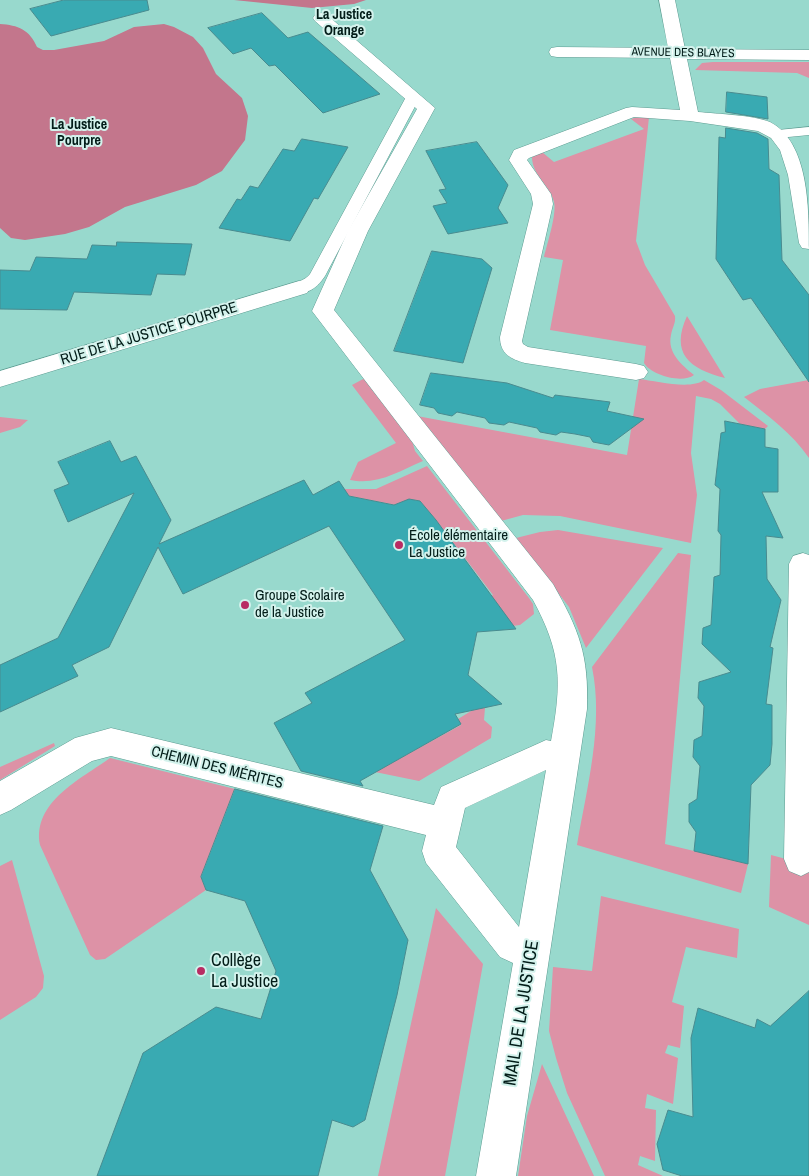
<!DOCTYPE html>
<meta charset="utf-8">
<style>
body{margin:0}
canvas{display:block;background:#98d9cd}
</style>
<canvas width="809" height="1176"></canvas>
<script>
const c = document.querySelector('canvas').getContext('2d');
c.lineJoin = 'round';
function fillPath(path, color) {
  c.fillStyle = color;
  c.fill(path, 'evenodd');
}
function strokePath(path, color, width, dash) {
  c.strokeStyle = color;
  c.lineWidth = width;
  c.lineCap = dash ? 'butt' : 'round';
  c.setLineDash(dash || []);
  c.stroke(path);
}
function label(font, color, halo, rows, align = 'center') {
  c.font = font + ' "Archivo Narrow",sans-serif';
  c.lineWidth = 4;
  c.setLineDash([]);
  c.textBaseline = 'middle';
  c.strokeStyle = halo;
  c.fillStyle = color;
  for (const [text, x, y, turn = 0] of rows) {
    c.save();
    c.translate(x, y);
    c.rotate((+turn || 0) * Math.PI / 180);
    c.textAlign = isNaN(turn) ? turn : align;
    if (halo) c.strokeText(text, 0, 0);
    c.fillText(text, 0, 0);
    c.restore();
  }
}
const green = new Path2D(`
 M713,62H809V78L797,73L695,70L702,63Z
 M637,117H649L636,241L645,265L675,316C676,323 672,328 671,335C667,353 682,365 694,375C682,384 651,375 644,363L646,346L550,330L563,260L544,257C547,244 557,214 554,202C550,186 532,175 532,157L542,152L554,162L644,129L631,119Z
 M687,316L725,378C689,369 670,353 687,316Z
 M365,378L410,433L415,451L423,461C399,471 377,486 350,480L358,462L396,443L352,385Z
 M639,379C656,381 691,390 704,380L721,390L768,426L765,429L740,424L720,404L711,399L696,396L691,453L697,495L691,543L560,516L523,515L501,521L417,416L627,455Z
 M809,380V458C792,433 768,416 744,397L760,389Z
 M0,417L28,420L20,427L0,433Z
 M427,466L529,598L533,604L534,614L520,625L512,626L486,598L493,595L436,520L420,501L409,499L401,506L345,495L344,489H376Z
 M558,530L663,548L586,648L569,607L516,538L540,532Z
 M678,553L691,555L665,844L748,864L741,893L577,845C587,787 604,725 592,667Z
 M476,708H485L484,720L492,727L491,738L419,781L375,772L461,725L458,719Z
 M54,743L55,746L0,780V767Z
 M110,758L235,789L201,877L206,890L105,959L96,960L90,955L40,845C32,802 81,779 110,758Z
 M771,855L809,865V925L769,907Z
 M12,860L44,976L43,988L36,997L0,1020V866Z
 M601,896L739,929L737,958L686,947L672,1002L684,1006L680,1048L668,1045L665,1053L678,1058L673,1104L647,1094L645,1108L656,1110L655,1161L640,1156L638,1165L663,1176H605L567,1093L556,1058L549,1031L553,967L592,971Z
 M436,908L483,964L445,1176H378Z
 M542,1064L594,1176H518L527,1116Z`);
const forest = new Path2D(`
 M234,0H366L354,4L312,8Z
 M0,24C18,25 30,30 37,47L43,50H54L104,41L134,27L164,24L174,27L193,37L203,48L216,74L242,98L248,116L245,140L222,171L196,185L125,207L89,227L65,234L25,240L11,238L0,228Z`);
const building = new Path2D(`
 M64,0H147L149,10L51,36L30,9Z
 M262,13L288,38L308,32L380,94L323,113L275,65L269,66L251,48L233,54L208,28Z
 M727,92L767,97L768,119L726,112Z
 M726,128L757,133L768,139L769,169L779,175L782,260L809,295V382L751,298L743,300L716,259L719,137L725,138Z
 M302,139L348,147L318,199L314,198L290,241L219,228L237,199L241,200L250,186L258,188L283,149L294,151Z
 M477,142L508,185L498,208L508,223L448,234L433,206L447,203L439,190L446,189L426,151Z
 M117,242L192,244L185,275L157,274L151,295L74,292L67,310L0,309V270L30,271L36,257L87,259L92,245L116,246Z
 M432,251L482,259L492,268L463,363L394,351Z
 M431,373L507,383L553,398L555,395L610,402L607,411L644,419L609,445L593,442L590,437L575,434L561,432L556,435L540,432L537,428L509,422L504,425L489,423L485,418L457,412L452,416L438,413L434,408L420,405Z
 M725,421L765,429V447L778,449V492H762L783,538L766,536L767,579L781,600L770,647L773,648L766,704L772,705V744L770,765L751,785L748,864L694,851L696,832L689,822V804L697,799L700,766L693,757L694,740L702,736L704,706L698,698L699,682L731,672L702,644L703,628L711,625L714,577L720,575L721,535L718,531L720,489L715,485L721,433L725,432Z
 M110,441L121,462L136,456L171,520L159,544L304,480L313,495L339,481L349,496L394,505L409,499L420,501L436,520L516,629L477,632L468,675L502,704L455,714L461,724L360,781L363,786L301,771L274,723L312,703L305,693L405,640L329,526L183,594L158,547L109,647L72,665L78,676L0,712V665L58,638L134,493L68,522L54,490L69,484L58,462Z
 M235,789L383,826L370,870L408,940L397,995L365,1120L353,1127L332,1120L318,1176H97L143,1053L216,1007L261,1019L276,971L245,901L206,890L201,877Z
 M809,991V1176H682L663,1170L657,1144L668,1110L693,1117L691,1038L698,1008L755,1028L757,1019L770,1026Z`);
const lane = new Path2D(`
 M413,93L420,97L325,276C318,287 307,296 293,292L291,288C295,281 305,281 310,274L406,97Z
 M809,127V135L778,138L773,137L771,134L773,131L778,130Z`);
const street = new Path2D(`
 M659,0H675L685,49L809,50V60L687,59L698,112C718,114 753,115 770,122C809,142 809,209 809,249L802,248L799,243L788,175L780,150L771,138L758,131L690,121L634,117L529,158L527,160L551,194L553,204L522,341L523,344L528,347L636,364L644,366L648,372L644,378L636,380L525,363C511,359 500,354 500,337L533,204L531,194L509,160L514,150L626,108L632,107L680,110L670,58L557,57L551,56L549,52L551,48L557,47L668,48Z
 M321,13L327,15L435,108L368,231L334,310L553,584C579,630 589,655 587,709L516,1176H476L513,963L500,957L426,863L422,851L426,835L111,756L92,761L11,810L0,815V781L75,738L111,728L434,805L441,787L535,745L546,740L551,741C562,683 562,653 533,600L312,311L348,231L417,109L315,21L313,18L315,15ZM546,770L519,927L456,847L465,808Z
 M299,281L307,283L310,288L307,293L0,387V371Z
 M803,553L809,555V872L801,876L789,871L784,859L789,564L793,556Z`);
const markers = [
 [399,545,5,"#b82c63"],
 [245,605,5,"#b82c63"],
 [201,971,5,"#b82c63"]
];
const farStreetnames = [
 ["AVENUE DES BLAYES",683,53,1]
];
const farNeighbourhoodnames = [
 ["La Justice",344,15],
 ["Orange",344,31],
 ["La Justice",79,125],
 ["Pourpre",79,141]
];
const streetNames = [
 ["RUE DE LA JUSTICE POURPRE",149,334,-17],
 ["CHEMIN DES MÉRITES",217,768,14]
];
const poiNames = [
 ["École élémentaire",409,536],
 ["La Justice",409,553],
 ["Groupe Scolaire",255,596],
 ["de la Justice",255,613]
];
const nearPoinames = [
 ["Collège",211,961],
 ["La Justice",211,982]
];
const nearStreetnames = [
 ["MAIL DE LA JUSTICE",522,1013,-81]
];
fillPath(green, '#dd92a6');
fillPath(forest, '#c3768c');
fillPath(building, '#39aab2');
strokePath(building, '#498b8f', 1);
strokePath(lane, '#5d9b91', 1);
strokePath(street, '#5d9b91', 1);
fillPath(lane, '#fff');
fillPath(street, '#fff');
for (const [x, y, r, color] of markers) {
  const dot = new Path2D();
  dot.arc(x, y, r, 0, 2 * Math.PI);
  c.fillStyle = color;
  c.fill(dot);
  strokePath(dot, '#d3f2ec', 2);
}
label('12px', '#021c18', '#d3f2ec', farStreetnames);
label('bold 14px', '#021c18', '#d3f2ec', farNeighbourhoodnames);
label('15px', '#021c18', '#d3f2ec', streetNames);
label('15px', '#021c18', '#d3f2ec', poiNames, 'left');
label('18px', '#021c18', '#d3f2ec', nearPoinames, 'left');
label('18px', '#021c18', '#d3f2ec', nearStreetnames);
</script>
